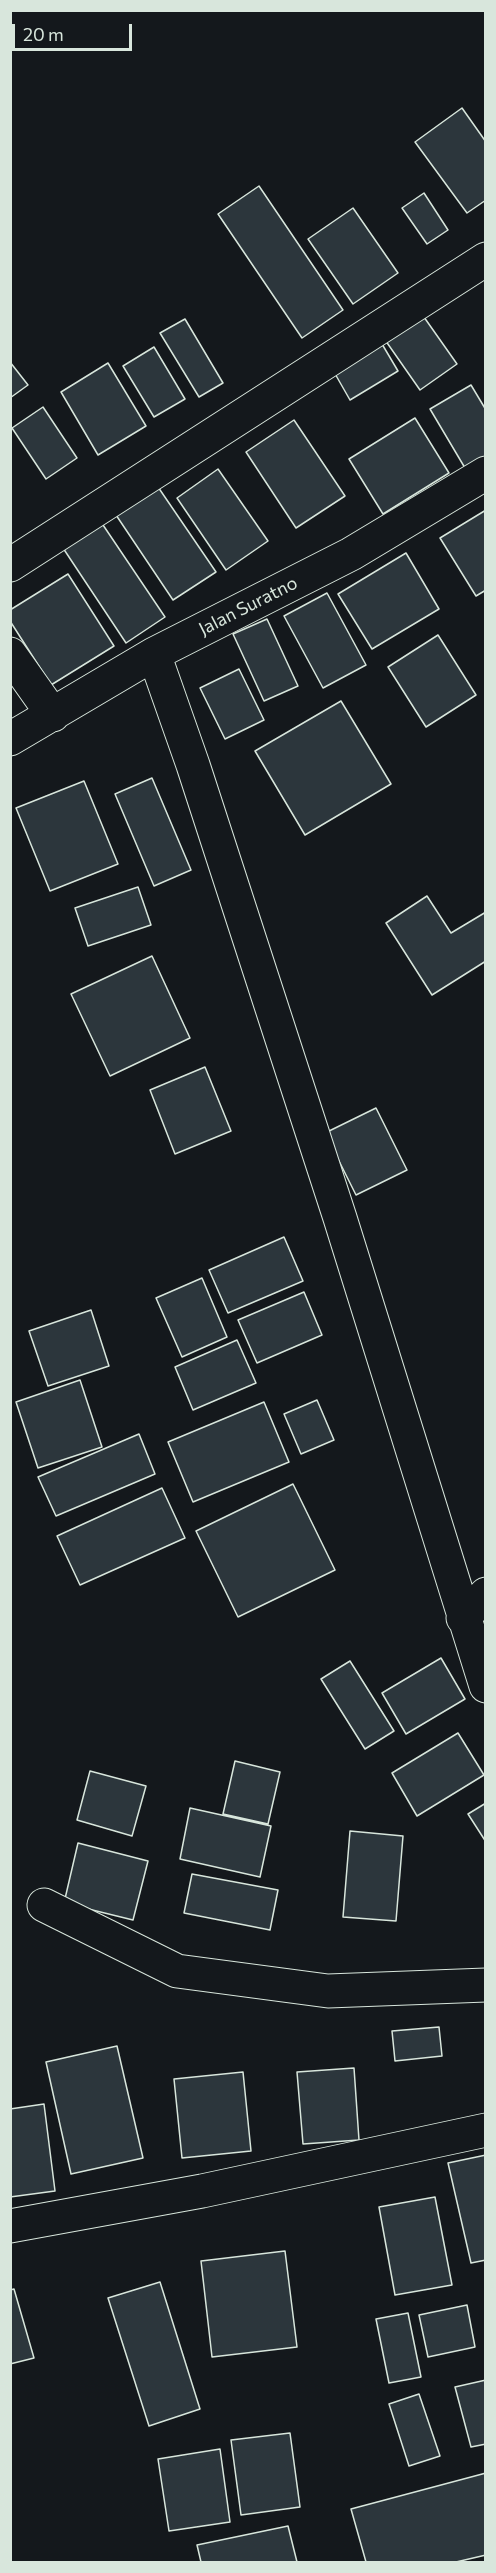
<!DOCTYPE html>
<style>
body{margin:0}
#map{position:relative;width:496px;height:2573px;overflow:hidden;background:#14181c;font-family:Commissioner,sans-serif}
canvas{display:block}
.frame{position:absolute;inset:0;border:12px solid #d8e6dc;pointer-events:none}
.scale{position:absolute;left:12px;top:24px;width:120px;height:27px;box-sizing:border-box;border:3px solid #d8e6dc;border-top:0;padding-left:8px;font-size:18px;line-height:21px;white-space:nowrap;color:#d8e6dc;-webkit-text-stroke:4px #14181c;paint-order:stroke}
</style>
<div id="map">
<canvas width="496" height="2573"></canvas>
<div class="frame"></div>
<div class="scale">20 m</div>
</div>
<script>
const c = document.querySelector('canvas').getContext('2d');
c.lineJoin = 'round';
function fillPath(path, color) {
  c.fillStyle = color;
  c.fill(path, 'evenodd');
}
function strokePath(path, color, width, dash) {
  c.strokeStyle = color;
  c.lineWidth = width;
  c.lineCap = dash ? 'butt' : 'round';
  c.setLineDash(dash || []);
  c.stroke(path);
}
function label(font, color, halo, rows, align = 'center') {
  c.font = font + ' Commissioner,sans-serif';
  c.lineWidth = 4.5;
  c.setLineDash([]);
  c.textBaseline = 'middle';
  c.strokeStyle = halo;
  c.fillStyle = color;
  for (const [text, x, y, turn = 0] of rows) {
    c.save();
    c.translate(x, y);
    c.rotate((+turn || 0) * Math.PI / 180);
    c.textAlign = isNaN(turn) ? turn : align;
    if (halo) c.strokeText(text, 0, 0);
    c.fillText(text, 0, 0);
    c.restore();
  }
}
const building = new Path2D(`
 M462,108L486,142V200L467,213L415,142Z
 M259,186L343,310L302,338L218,214Z
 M424,193L448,230L427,244L402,208Z
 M353,208L398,273L353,304L308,239Z
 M419,310L457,364L420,390L383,337Z
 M185,319L223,383L199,397L160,333Z
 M382,344L398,371L350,400L334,372Z
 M154,347L185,399L154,417L123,366Z
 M10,362L28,385L10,398Z
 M108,363L146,426L98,455L61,392Z
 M471,385L486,410V457L465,468L430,409Z
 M43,407L77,458L46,479L12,428Z
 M415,418L449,473L383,514L349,459Z
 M294,420L345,496L296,528L246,452Z
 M218,469L268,541L226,570L177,498Z
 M156,484L216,572L173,600L114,512Z
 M486,510V590L476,596L440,538Z
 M101,522L165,617L126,643L63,548Z
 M406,553L439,609L372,649L338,594Z
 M68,574L114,646L51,685L10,621V610Z
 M327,593L366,665L323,688L284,616Z
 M267,619L298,686L264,701L233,634Z
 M438,635L476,695L426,727L388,667Z
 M239,669L264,720L225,739L200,688Z
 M341,701L391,784L305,835L255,751Z
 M152,778L191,870L154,886L115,794Z
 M84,781L118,864L50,891L16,808Z
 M138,887L151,925L88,946L75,908Z
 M427,896L451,933L486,912V961L432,995L386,923Z
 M152,956L190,1038L110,1076L71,994Z
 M205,1067L231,1131L175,1154L150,1090Z
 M376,1108L407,1170L356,1195L325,1133Z
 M284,1237L303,1281L228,1313L209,1270Z
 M202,1278L227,1337L182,1357L156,1298Z
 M304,1292L322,1335L257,1363L238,1320Z
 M91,1310L109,1366L48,1386L29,1331Z
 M237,1340L256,1383L193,1410L175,1367Z
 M80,1380L102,1447L38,1468L16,1402Z
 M317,1400L334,1440L301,1454L284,1414Z
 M264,1402L289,1462L193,1502L168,1442Z
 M139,1434L155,1474L56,1516L38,1477Z
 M293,1484L335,1570L238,1617L196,1531Z
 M162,1488L185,1538L80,1585L57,1536Z
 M441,1658L465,1699L406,1734L382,1693Z
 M350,1661L394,1731L365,1749L321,1679Z
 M458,1733L484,1775L417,1816L392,1773Z
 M235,1761L280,1772L268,1824L223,1814Z
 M90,1771L146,1786L132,1836L77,1820Z
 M486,1803V1842L468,1814Z
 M190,1808L271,1826L260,1877L180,1859Z
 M350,1831L403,1836L396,1921L343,1917Z
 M78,1843L148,1861L133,1920L64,1903Z
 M192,1874L278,1890L270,1930L184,1913Z
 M439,2027L442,2056L395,2061L392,2031Z
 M117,2046L143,2158L71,2174L46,2062Z
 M354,2068L359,2140L303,2144L297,2072Z
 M243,2072L251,2151L182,2158L174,2079Z
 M44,2104L55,2191L10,2197V2109Z
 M486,2155V2260L471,2263L448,2163Z
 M435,2197L452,2285L395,2295L379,2207Z
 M285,2251L297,2347L212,2357L201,2261Z
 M160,2282L200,2409L149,2426L108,2298Z
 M14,2289L34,2358L10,2364V2290Z
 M467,2305L475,2347L428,2357L419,2315Z
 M408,2313L421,2377L389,2383L376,2319Z
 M486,2380V2444L471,2447L455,2387Z
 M419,2394L440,2456L409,2466L389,2404Z
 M290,2433L300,2507L241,2515L231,2440Z
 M220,2449L230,2522L169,2531L158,2459Z
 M486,2473V2555L456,2562H366L351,2509Z
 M288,2526L297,2562H201L197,2545Z`);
const street = new Path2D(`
 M10,565L486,259
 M10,654L53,715
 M154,654L193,765L340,1218L486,1686
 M10,739L154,654L351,554L486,473
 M463,1618L486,1594
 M44,1905L177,1971L328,1991L486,1985
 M10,2226L202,2191L486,2130`);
const streetNames = [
 ["Jalan Suratno",248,606,-27]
];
fillPath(building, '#2c363c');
strokePath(building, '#d8e6dc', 1.5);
strokePath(street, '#d8e6dc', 35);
strokePath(street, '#14181c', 33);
label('18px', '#d8e6dc', '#14181c', streetNames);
</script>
